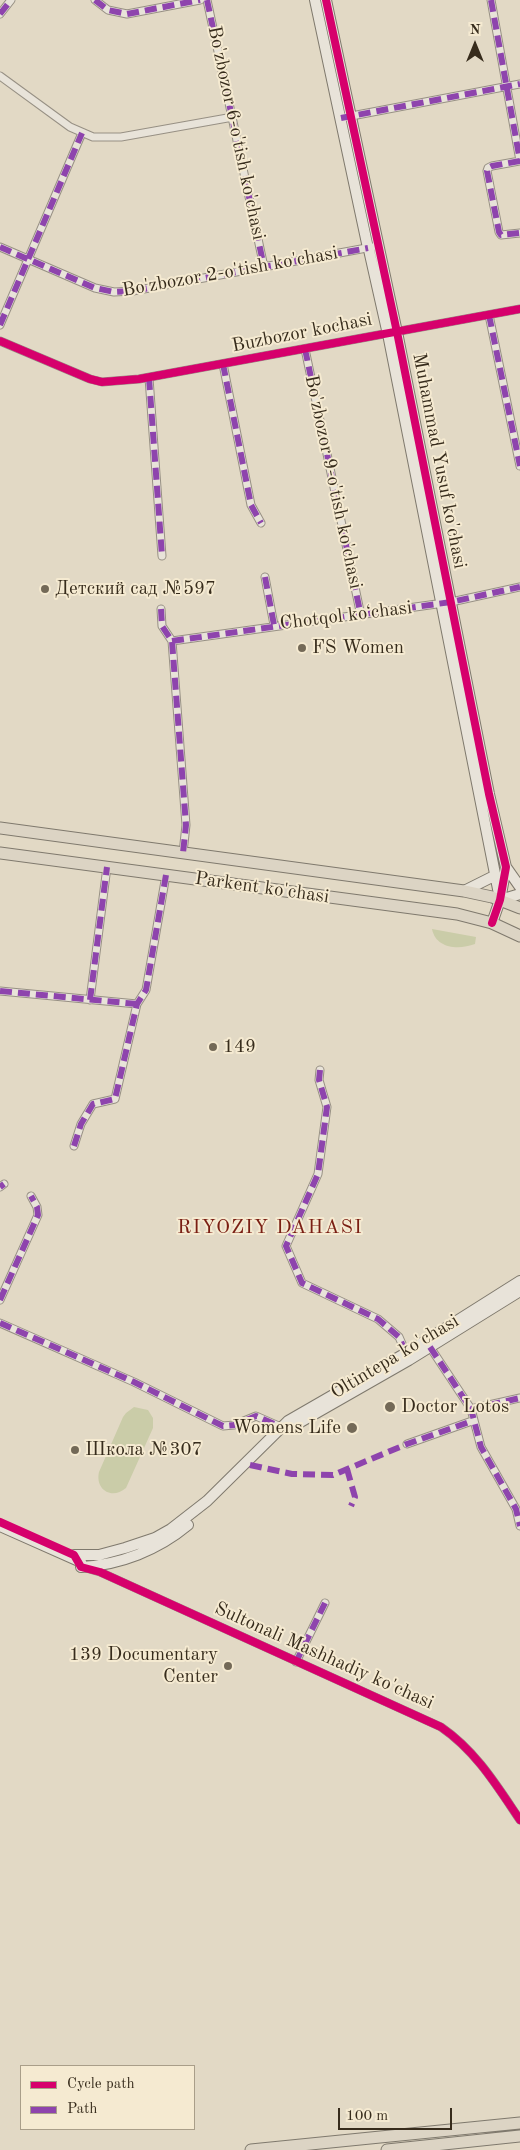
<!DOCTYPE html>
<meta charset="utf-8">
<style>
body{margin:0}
#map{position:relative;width:520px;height:2150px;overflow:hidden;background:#e2d9c5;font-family:"Old Standard TT",serif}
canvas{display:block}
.legend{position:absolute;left:20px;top:2065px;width:175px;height:65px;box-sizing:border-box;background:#f5ead1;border:1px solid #a99e89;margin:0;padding:6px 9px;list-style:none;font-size:15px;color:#372c1c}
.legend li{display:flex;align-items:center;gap:10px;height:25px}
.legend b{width:25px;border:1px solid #a99e89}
.north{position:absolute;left:450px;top:20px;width:50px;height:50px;-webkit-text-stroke:4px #f5ead1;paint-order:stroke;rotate:0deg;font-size:14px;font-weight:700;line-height:20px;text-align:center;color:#372c1c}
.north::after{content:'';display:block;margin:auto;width:18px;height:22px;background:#372c1c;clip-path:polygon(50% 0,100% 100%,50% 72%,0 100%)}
.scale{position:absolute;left:338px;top:2108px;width:114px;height:22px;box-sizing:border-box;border:2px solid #372c1c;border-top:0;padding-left:6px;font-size:15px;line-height:18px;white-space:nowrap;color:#372c1c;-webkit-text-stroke:4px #f5ead1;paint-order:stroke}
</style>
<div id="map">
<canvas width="520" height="2150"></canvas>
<ul class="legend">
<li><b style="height:6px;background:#d6006c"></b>Cycle path</li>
<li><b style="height:6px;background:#8e44ad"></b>Path</li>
</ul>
<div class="north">N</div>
<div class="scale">100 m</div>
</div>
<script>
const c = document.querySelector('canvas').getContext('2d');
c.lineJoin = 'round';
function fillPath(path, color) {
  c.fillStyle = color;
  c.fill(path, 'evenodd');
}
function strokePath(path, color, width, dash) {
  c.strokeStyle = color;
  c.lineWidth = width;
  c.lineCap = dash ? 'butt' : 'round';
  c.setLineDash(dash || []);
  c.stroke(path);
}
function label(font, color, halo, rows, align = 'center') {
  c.font = font + ' "Old Standard TT",serif';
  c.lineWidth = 4;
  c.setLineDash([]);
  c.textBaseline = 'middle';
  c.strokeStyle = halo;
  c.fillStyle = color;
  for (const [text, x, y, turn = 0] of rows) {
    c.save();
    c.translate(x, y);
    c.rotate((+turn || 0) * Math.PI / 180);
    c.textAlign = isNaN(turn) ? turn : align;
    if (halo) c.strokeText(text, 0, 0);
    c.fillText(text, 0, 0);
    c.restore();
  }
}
const green = new Path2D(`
 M432,929L476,937L475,944C459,950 436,949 432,929Z
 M134,1407L148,1410L153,1418V1428L126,1488C112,1500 95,1490 99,1472L123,1417L126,1413Z`);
const street = new Path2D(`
 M95,0L108,10L127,14L200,0
 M207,0L264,267
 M491,0L520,161
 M0,14L11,0
 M0,76L70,127L93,137H121L233,117
 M341,118L520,84
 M520,161L492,166L488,168L487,171L499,232L501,235L520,233
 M0,247L95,288L114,292L133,291L372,247
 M489,315L520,466
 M0,325L82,133
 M0,341L90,379L102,382L139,379L520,309
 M305,349L361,616
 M223,364L251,505L261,523
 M149,378L162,556
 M265,577L274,625
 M161,609L162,626L172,641L186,825L183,853
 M172,641L451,602L520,587
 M0,991L137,1004
 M90,1000L107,867
 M320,1070L319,1080L327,1107L318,1174L286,1246L302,1283L378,1319L399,1337L406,1353
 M74,1146L81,1124L93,1104L115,1099L137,1004L146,990L166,875
 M0,1187L4,1184
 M0,1300L38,1215L37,1207L31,1196
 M0,1323L134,1382L223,1426L234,1425L256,1416L281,1427
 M430,1347L471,1409L481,1447L516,1509L520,1526
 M471,1409L520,1398
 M407,1444L472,1421
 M86,1568L100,1572L441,1727C476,1751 497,1786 520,1820
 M296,1662L325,1603`);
const secondary = new Path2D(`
 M315,0L368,248
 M326,0L398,337L489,794L506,867L500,900L492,923
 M369,250L389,339L499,894
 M506,867L520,887
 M464,891L494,876
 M500,900L520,894
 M290,1428L409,1360L520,1291
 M0,1526L81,1562
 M74,1555H99L125,1548L155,1538L171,1529L207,1501L288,1421L406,1353L520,1281
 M81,1567C120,1565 158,1550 188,1525`);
const primary = new Path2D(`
 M0,828L464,891L492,897L520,908
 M0,853L457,914L492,923L520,936
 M251,2150L520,2123
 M387,2150L520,2136`);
const quiet = new Path2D(`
 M95,0L108,10L127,14L200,0
 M207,0L264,267
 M491,0L520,161
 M0,14L11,0
 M341,118L520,84
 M520,161L492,166L488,168L487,171L499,232L501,235L520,233
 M0,247L95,288L114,292L133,291L368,248
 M489,315L520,466
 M0,325L82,133
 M305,349L361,616
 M223,364L251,505L261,523
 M149,378L162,556
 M265,577L274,625
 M161,609L162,626L172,641L186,825L183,853
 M172,641L451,602L520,587
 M0,991L137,1004
 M90,1000L107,867
 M320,1070L319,1080L327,1107L318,1174L286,1246L302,1283L378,1319L399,1337L406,1353
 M74,1146L81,1124L93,1104L115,1099L137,1004L146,990L166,875
 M0,1187L4,1184
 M0,1300L38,1215L37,1207L31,1196
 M0,1323L134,1382L223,1426L234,1425L256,1416L281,1427
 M430,1347L471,1409L481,1447L516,1509L520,1526
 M471,1409L520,1398
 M250,1465L292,1474L333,1475L407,1444L472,1421
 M347,1469L355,1497L351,1506
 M296,1662L325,1603`);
const cycleway = new Path2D(`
 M326,0L398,337L489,794L506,867L500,900L492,923
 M0,341L90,379L102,382L139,379L520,309
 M0,1522L74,1555L81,1567L100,1572L441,1727C476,1751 497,1786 520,1820`);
const markers = [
 [45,589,5,"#736957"],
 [302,648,5,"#736957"],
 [213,1047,5,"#736957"],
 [390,1407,6,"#736957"],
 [352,1428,6,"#736957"],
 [75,1450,5,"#736957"],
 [228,1666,5,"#736957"]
];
const streetNames = [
 ["Bo'zbozor 6-o'tish ko'chasi",236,133,78],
 ["Bo'zbozor 2-o'tish ko'chasi",230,272,-10],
 ["Buzbozor kochasi",302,333,-11],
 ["Muhammad Yusuf ko'chasi",439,461,79],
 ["Bo'zbozor 9-o'tish ko'chasi",333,482,78],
 ["Chotqol koʻchasi",346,616,-7],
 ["Parkent ko'chasi",262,888,8],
 ["Oltintepa ko'chasi",395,1357,-31],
 ["Sultonali Mashhadiy ko'chasi",324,1656,24]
];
const poiNames = [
 ["Детский сад №597",55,589],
 ["FS Women",312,648],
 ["149",223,1047],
 ["Doctor Lotos",401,1407],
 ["Womens Life",341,1428,"right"],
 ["Школа №307",85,1450],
 ["139 Documentary",218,1655,"right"],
 ["Center",218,1677,"right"]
];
const neighbourhoodNames = [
 ["RIYOZIY DAHASI",270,1228]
];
fillPath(green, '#cacca8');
strokePath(street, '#979084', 9);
strokePath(secondary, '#7f796d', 12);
strokePath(primary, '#7f796d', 13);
strokePath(street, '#e8e3d9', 7);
strokePath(secondary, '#e8e3d9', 10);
strokePath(primary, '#dcd4c4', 11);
strokePath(quiet, '#8e44ad', 6, [12, 6]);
strokePath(cycleway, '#d6006c', 8);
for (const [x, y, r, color] of markers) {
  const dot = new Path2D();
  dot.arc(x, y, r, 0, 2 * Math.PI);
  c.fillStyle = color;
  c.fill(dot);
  strokePath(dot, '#f5ead1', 2);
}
label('19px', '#372c1c', '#f5ead1', streetNames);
label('19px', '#372c1c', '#f5ead1', poiNames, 'left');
c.letterSpacing = '1px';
label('20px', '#7a1f14', '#f5ead1', neighbourhoodNames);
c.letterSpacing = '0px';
</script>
